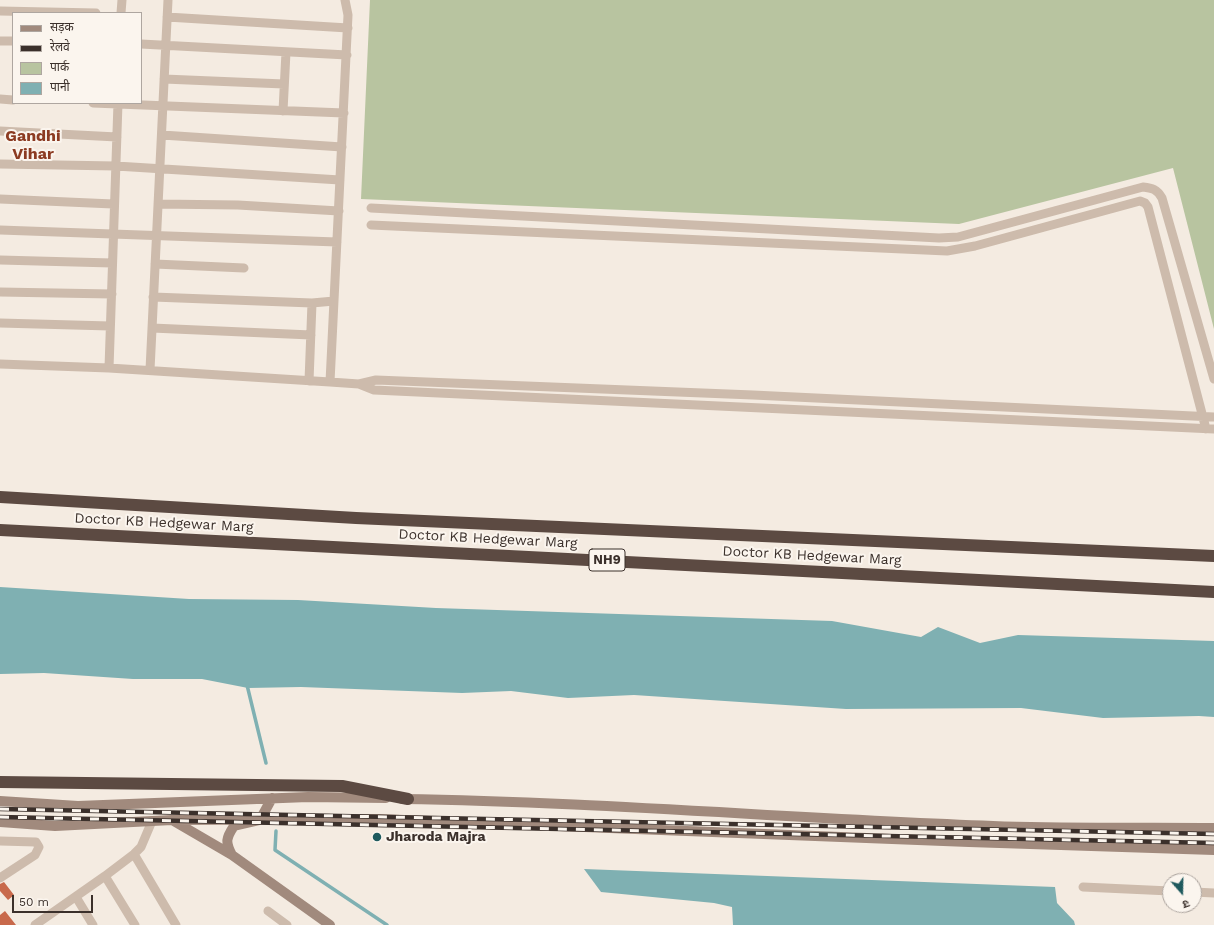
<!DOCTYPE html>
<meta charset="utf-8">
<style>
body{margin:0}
#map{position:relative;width:1214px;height:925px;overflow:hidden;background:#f4ebe1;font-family:"Work Sans","Noto Sans Devanagari",sans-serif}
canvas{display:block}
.legend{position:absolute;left:12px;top:12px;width:130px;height:92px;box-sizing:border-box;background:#fbf5ee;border:1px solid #aea6a0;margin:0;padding:5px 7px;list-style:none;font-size:12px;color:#3b302b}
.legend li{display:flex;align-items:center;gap:8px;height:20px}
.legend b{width:20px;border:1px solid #aea6a0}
.north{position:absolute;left:1162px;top:873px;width:40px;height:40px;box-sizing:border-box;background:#fbf5ee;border:1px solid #aea6a0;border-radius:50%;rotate:160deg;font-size:11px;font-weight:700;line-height:16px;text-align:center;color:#3b302b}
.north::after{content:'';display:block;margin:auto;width:14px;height:18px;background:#1f5a5e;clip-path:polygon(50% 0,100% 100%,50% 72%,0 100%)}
.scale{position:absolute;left:12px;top:895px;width:81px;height:18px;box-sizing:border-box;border:2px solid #3b302b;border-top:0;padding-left:5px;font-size:12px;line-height:14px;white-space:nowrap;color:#3b302b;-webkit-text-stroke:3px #fbf5ee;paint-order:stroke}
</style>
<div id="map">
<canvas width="1214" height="925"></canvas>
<ul class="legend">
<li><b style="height:5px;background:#a18a7d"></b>सड़क</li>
<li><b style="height:5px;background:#3b302b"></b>रेलवे</li>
<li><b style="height:11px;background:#b8c4a0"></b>पार्क</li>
<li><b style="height:11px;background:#7fb0b2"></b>पानी</li>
</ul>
<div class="north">उ</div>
<div class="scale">50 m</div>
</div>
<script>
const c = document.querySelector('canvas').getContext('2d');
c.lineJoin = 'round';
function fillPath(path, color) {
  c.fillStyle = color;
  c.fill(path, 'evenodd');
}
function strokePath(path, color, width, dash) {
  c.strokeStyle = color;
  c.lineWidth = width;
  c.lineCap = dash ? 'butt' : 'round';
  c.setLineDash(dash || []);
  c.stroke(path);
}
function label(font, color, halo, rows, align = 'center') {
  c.font = font + ' "Work Sans",sans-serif';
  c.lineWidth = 4;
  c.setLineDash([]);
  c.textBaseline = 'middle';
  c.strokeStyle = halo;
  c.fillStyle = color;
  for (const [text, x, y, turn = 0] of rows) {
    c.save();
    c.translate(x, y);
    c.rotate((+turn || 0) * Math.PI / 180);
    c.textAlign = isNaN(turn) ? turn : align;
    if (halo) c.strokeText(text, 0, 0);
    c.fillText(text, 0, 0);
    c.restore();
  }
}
const green = new Path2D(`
 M370,0H1214V329L1173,168L959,224L361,199Z`);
const water = new Path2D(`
 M0,587L189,599L298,600L436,608L832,621L921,637L938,627L980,643L1018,635L1214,641V717L1199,716L1103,718L1021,708L846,709L634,695L568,698L511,691L462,693L301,687L248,688L202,679H133L44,673L0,674Z
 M584,869L1055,887L1057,903L1074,921L1075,925H733L732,907L714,903L601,892Z`);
const stream = new Path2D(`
 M247,685L266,763
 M276,831L275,850L387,925`);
const building = new Path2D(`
 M4,882L14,895L8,900L0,891V884Z
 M5,911L16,925H0V915Z`);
const street = new Path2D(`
 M0,11L96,13
 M121,13L122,0
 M167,17L348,28
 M0,41H13
 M141,44L347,55
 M164,79L284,84
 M0,99L13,100
 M93,103L344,113
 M283,111L286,52
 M0,131L117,137
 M162,135L342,147
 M0,164L116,166L340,180
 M0,199L113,204
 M158,204L238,205L339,211
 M371,208L939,238L958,237L1143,187C1152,188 1157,189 1162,198L1214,379
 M371,225L947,251L975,246L1140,201L1145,203L1148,207L1206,429
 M0,230L337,242
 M0,260L112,263
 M155,264L244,268
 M0,292L112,294
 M153,297L312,303L334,301
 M0,323L110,326
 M152,328L311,335
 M0,364L109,368L330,382L359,384L374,390L1214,429
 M109,368L118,103
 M150,370L168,0
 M309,381L312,303
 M330,382L348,15L345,0
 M359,384L376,380L753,395L1214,417
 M0,841L36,842L39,847L35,855L0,878
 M134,854L176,925
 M105,876L135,925
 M1083,887L1170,891
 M1194,892L1214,893
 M76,897L93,925
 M268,911L287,925
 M35,925L105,876L134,854L141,847L152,821`);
const secondary = new Path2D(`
 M402,799C599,802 796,819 993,826C1067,829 1141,827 1214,828
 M0,801L78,806L308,797L386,798
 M172,820L232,855L330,925
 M0,822L55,826L172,820L379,819L969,842L1214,850
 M232,855C225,842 226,838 234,826L260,820L272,798`);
const highway = new Path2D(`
 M0,497L356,518L1214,556
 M0,530L1214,592
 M0,782L342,786L408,799`);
const rail = new Path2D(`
 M0,809L1214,834
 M0,817L1214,843`);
const markers = [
 [377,837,5,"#1f5a5e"]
];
const shields = [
 [607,560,36]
];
const shieldNames = [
 ["NH9",607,560]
];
const streetNames = [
 ["Doctor KB Hedgewar Marg",164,523,3],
 ["Doctor KB Hedgewar Marg",488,539,3],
 ["Doctor KB Hedgewar Marg",812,556,3]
];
const poiNames = [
 ["Jharoda Majra",386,837]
];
const quarterNames = [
 ["Gandhi",33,136],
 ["Vihar",33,154]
];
fillPath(green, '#b8c4a0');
fillPath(water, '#7fb0b2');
strokePath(stream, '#7fb0b2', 3.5);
fillPath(building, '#c8694b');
strokePath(street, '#cdbbac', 9);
strokePath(secondary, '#a18a7d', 10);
strokePath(highway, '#5c4a42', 12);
strokePath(rail, '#3b302b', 4.5);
strokePath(rail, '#fbf5ee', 3, [9]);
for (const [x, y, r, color] of markers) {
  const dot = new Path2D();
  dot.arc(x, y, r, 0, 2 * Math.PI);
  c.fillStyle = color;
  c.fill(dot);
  strokePath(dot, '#fbf5ee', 1.5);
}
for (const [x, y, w] of shields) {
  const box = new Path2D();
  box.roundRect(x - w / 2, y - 11, w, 22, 3);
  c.fillStyle = '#fbf5ee';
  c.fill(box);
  strokePath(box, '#3b302b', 1);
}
label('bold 13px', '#3b302b', null, shieldNames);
label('14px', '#3b302b', '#fbf5ee', streetNames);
label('bold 14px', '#3b302b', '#fbf5ee', poiNames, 'left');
label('bold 16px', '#8c3b22', '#fbf5ee', quarterNames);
</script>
